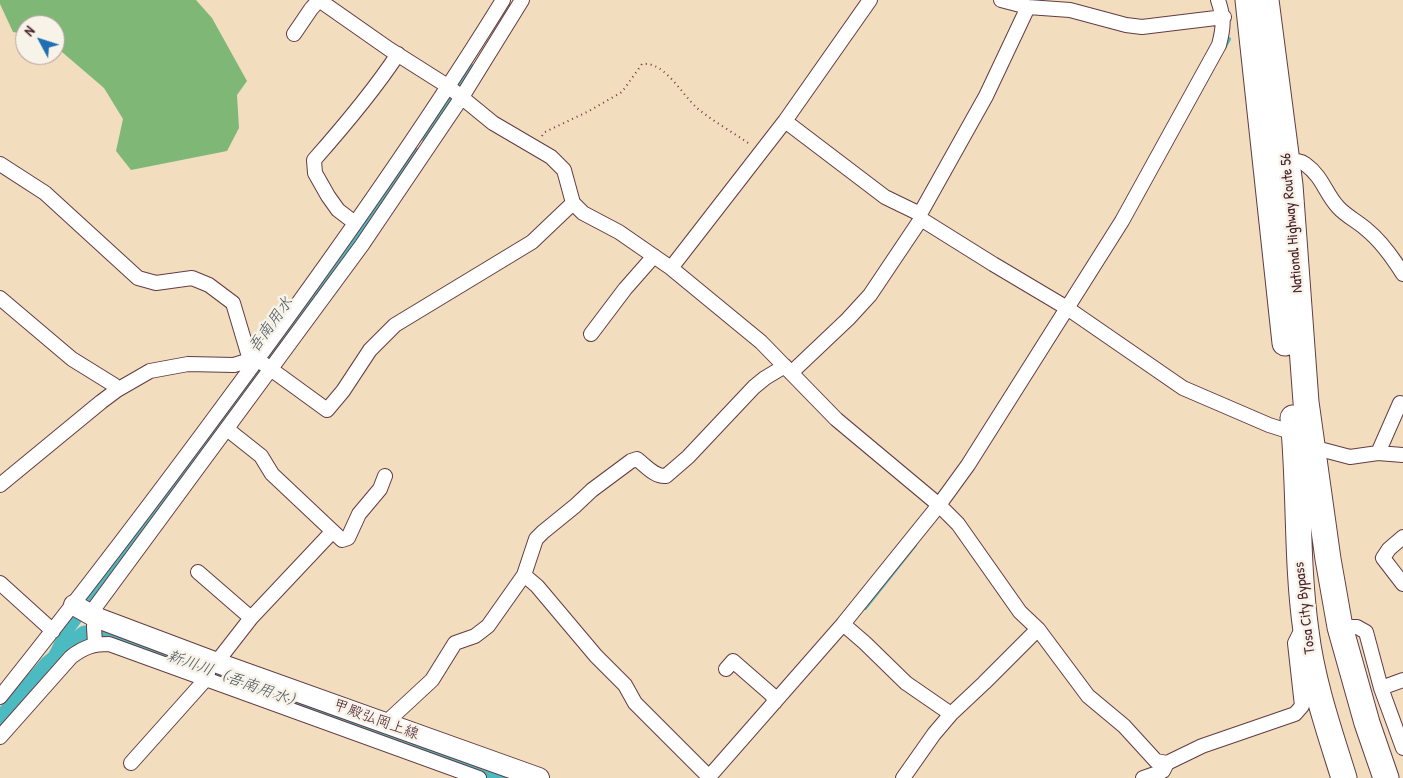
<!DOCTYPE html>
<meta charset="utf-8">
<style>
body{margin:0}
#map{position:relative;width:1403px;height:778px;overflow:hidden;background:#f2ddbf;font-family:"Patrick Hand",sans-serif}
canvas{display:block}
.north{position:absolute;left:15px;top:15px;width:50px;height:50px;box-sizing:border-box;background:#f7f3e8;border:1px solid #b29e9c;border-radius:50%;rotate:310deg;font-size:14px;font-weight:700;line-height:20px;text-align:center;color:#4a1f2b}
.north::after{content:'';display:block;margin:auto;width:18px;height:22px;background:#1f6fb2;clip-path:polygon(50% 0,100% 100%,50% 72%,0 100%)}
</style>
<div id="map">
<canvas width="1403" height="778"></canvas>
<div class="north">N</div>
</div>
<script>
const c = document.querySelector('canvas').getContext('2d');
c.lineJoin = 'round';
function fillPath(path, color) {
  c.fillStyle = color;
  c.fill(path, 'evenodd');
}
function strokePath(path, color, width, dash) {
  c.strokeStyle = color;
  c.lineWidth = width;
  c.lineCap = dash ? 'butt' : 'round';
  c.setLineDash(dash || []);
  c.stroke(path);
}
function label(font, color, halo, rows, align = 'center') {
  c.font = font + ' "Patrick Hand","Klee One",sans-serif';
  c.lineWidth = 5;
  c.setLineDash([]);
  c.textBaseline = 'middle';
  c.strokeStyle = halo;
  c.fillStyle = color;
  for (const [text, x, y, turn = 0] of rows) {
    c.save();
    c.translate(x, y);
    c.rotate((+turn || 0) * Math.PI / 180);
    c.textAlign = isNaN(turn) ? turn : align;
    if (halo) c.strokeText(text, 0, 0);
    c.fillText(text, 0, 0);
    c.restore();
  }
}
const forest = new Path2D(`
 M0,0H196L212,18L247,81L237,95L239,128L227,151L131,170L116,151L123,119L104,88L55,46V25H25V34L13,32L0,4Z`);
const stream = new Path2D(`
 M1224,48L1229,39
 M865,608L915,545`);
const canal = new Path2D(`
 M427,137L471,70
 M49,666L65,634L275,349L416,154`);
const river = new Path2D(`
 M0,723L49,666L85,636L111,634L499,778`);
const path = new Path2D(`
 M542,136L545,132L587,112L622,92L642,64C665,61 682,95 697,108C714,122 734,133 751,145`);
const street = new Path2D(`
 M319,0L389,49L449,87L493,123L551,157L564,170L573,203L583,213L619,232L671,268L761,342L836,419L939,505L958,524L1020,612L1038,629L1088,696L1124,726L1156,761L1167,763L1202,746L1295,714L1302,706L1295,643L1299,635L1306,631
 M1001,0L1028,7L1070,10L1126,25L1142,27L1224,17
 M294,34L311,9L319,0
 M785,121L885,197L920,214L921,219
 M1287,161C1293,161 1300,160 1305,164C1323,177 1325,193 1338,207C1346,216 1357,221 1366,229C1381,241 1393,258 1403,274
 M0,164L45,193L138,278L156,283L192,278L209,285L233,303L250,360H258L261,362L327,410L343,391L370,350L395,325L532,242L573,203
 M920,214L986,96L1028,7
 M355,223L338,210L328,196L315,173L314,160C344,126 373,92 398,54
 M671,268L785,121L870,0
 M0,298L72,359L114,385L117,390
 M591,334L625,289L654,256
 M791,373L848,319L870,295L921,219L993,264L1067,308L1183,388L1269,425L1294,433L1312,447L1350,457L1378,453L1403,455
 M227,429L261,456L272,474L342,540L348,538L359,514L380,489L385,476
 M1378,453L1400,403
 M0,485L101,402L117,390L150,371L188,364L234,365L250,360
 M1403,537L1389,549L1383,558L1403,584
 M198,572L251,618
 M524,575L536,539L543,532L575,506L592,490L631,461L637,459C646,466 655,477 666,476L688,457L754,387L765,378L785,366
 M0,583L53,631
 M843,624L865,643L906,683L951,714
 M1340,627H1357L1366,632L1381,688L1403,748
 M95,644L94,627L96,606L362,245L462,97L522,0
 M216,663L251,618L332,532
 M726,669L733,661L772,695L775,702
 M1381,688L1403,680
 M0,697C79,598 156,497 231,395C326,267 419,136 503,0
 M388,724L391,718L432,680L455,643L475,636L488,626L524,575L537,586L596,656L625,685L635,703L709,777
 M0,737L71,657C84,647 93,644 109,644L479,778
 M131,763L206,679L208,673
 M708,778L843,624L939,505L968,465L1122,221L1219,45C1224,26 1224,18 1218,0
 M903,778L934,734L951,714L984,683L1038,629
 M1143,778L1163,771L1167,763`);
const secondary = new Path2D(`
 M74,605L95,617L212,661L539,778`);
const highway = new Path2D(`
 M1248,0L1285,343
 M1266,0L1290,185L1306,402L1328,559L1340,627L1367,723L1386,778
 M1293,418C1300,488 1296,560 1306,631C1312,681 1329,730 1344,778`);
const streetNames = [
 ["National Highway Route 56",1292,223,-95],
 ["Tosa City Bypass",1305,608,-97],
 ["甲殿弘岡上線",376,720,20]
];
const waterNames = [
 ["吾南用水",271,325,-54],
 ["新川川（吾南用水）",235,680,20]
];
fillPath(forest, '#7fb876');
strokePath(stream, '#4bbac1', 4);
strokePath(canal, '#4bbac1', 12);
strokePath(river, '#4bbac1', 21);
strokePath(street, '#633c41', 16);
strokePath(secondary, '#633c41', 22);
strokePath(highway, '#633c41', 27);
strokePath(path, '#633c41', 2, [1, 4]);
strokePath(street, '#fff', 14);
strokePath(secondary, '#fff', 20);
strokePath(highway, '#fff', 25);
label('15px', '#4a1f2b', '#f7f3e8', streetNames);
label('italic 16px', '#4a5560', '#f7f3e8', waterNames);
</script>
